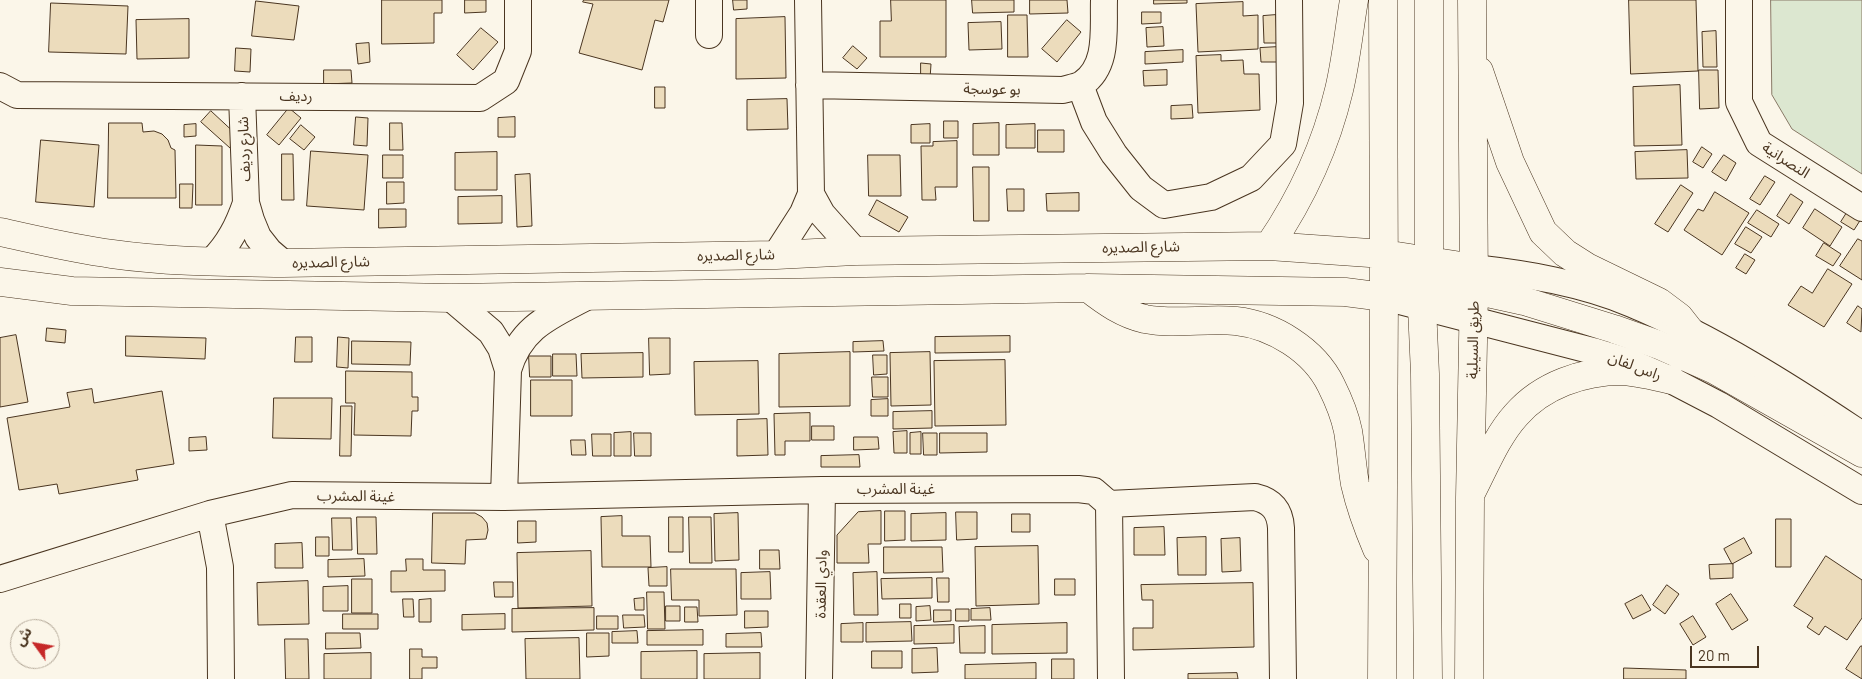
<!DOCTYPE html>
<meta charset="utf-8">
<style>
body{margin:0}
#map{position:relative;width:1862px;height:679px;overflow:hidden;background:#fbf6e9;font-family:Barlow,"Noto Sans Arabic",sans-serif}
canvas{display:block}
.north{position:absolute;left:10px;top:619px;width:50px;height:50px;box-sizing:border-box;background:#fbf6e9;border:1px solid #b4a999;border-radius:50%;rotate:302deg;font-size:14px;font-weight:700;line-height:20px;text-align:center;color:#4a3520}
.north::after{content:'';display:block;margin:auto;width:18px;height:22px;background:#c62828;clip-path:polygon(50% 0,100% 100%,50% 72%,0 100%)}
.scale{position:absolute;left:1690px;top:646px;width:69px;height:22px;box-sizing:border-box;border:2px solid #4a3520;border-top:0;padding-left:6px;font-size:15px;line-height:18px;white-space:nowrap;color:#4a3520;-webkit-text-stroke:4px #fbf6e9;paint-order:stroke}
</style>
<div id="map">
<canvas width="1862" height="679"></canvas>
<div class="north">ش</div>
<div class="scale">20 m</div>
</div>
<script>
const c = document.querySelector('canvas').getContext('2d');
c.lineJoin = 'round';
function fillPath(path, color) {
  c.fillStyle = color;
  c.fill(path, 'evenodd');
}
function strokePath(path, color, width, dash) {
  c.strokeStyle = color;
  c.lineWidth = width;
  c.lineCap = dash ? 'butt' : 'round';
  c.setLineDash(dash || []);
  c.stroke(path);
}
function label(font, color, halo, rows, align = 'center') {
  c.font = font + ' Barlow,"Noto Sans Arabic",sans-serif';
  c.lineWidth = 4;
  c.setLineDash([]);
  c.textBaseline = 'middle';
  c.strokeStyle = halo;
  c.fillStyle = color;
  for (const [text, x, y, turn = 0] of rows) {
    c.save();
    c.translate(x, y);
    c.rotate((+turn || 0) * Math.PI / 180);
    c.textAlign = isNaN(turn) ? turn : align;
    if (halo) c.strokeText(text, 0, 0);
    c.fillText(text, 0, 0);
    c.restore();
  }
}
const green = new Path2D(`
 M1771,0H1862V174L1792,129L1772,95Z`);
const building = new Path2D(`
 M382,0H442V13H434V43L382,44Z
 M465,0H486V12L465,13Z
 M584,0H669L663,22L655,20L642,70L579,53L593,4L583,2Z
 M733,0H747V9L734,10Z
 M891,0H946V57H880V21H891Z
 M972,0H1014V12L973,13Z
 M1030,0H1067L1068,13L1030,14Z
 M1154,0H1187V3L1154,4Z
 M1629,0H1696L1698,71L1631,74Z
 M256,1L299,6L294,40L252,36Z
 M1243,2V16L1258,15V49L1198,52L1196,4Z
 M51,3L128,6L126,54L49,52Z
 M1142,12H1161V23L1142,24Z
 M1008,15H1027L1028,57H1008Z
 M1276,15L1277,43H1264L1263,16Z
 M785,17L786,78L736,79V19Z
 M189,19V58L137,59L136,20Z
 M1067,20L1081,32L1057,62L1042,49Z
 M1001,22L1002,49L969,50L968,23Z
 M1163,27L1164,46L1147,47L1146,28Z
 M481,28L498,42L473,70L457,55Z
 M1716,31L1717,67H1703L1702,32Z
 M369,43L370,62L358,64L356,44Z
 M853,46L867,58L857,69L843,58Z
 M1278,47V62H1261L1260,48Z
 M236,48L251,49L250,72L235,71Z
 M1183,50V62L1145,64V52Z
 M1221,55V61L1243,60L1244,74H1259L1260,110L1198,113L1196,56Z
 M921,63L931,64L930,79H921Z
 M324,70H351L352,83L324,84Z
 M1167,70V85L1144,86L1143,71Z
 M1699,70H1718L1719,108L1700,109Z
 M1680,85L1682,145L1634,146L1633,87Z
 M655,87H665V108H655Z
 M787,99L788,129L747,130V100Z
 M1192,105L1193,118L1171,119V106Z
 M289,108L301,118L279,145L267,135Z
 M211,111L239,137L230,148L201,122Z
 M356,117L368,118L367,146L354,145Z
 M515,117V137H498V118Z
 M944,121H958V138H944Z
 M109,123H142L143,132L154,131L162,134L168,140L171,148L175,150L176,198H108Z
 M390,123H402L403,150H390Z
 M999,123V155H973V124Z
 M196,124V136L184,137V125Z
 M930,124V143H911V125Z
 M1035,124V148H1006V125Z
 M301,125L315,137L304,150L290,139Z
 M1038,130H1064V152H1038Z
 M41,140L99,145L94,207L36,202Z
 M957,141V187H935L936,200H922L921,146H933V142Z
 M196,145L222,146V205H196Z
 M1702,147L1712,154L1703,168L1693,162Z
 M1687,150L1688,178L1636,179L1635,152Z
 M311,151L368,155L364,210L307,206Z
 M497,152V190H455V153Z
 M282,154H293L294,200H282Z
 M383,155H403V178H383Z
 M868,155H900L901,196H869Z
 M1724,155L1736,163L1726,181L1712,172Z
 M973,167H989V221H974Z
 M530,174L532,226L517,227L515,175Z
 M1765,176L1775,182L1760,205L1750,199Z
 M387,182H404V203L387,204Z
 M180,184H193L192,208H180Z
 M1681,185L1693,193L1668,232L1655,224Z
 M1007,189H1024V211H1008Z
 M1715,192L1749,213L1722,255L1684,230L1698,209L1703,211Z
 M1079,193V211H1047L1046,194Z
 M1791,194L1803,202L1789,224L1777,216Z
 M502,196V223L458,224V197Z
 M877,200L908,217L899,232L869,215Z
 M379,209H406V227L379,228Z
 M1815,209L1842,227L1830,246L1803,228Z
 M1757,210L1779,224L1771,237L1748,223Z
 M1848,211L1861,219L1854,230L1841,222Z
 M1746,227L1762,237L1751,253L1735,244Z
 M1858,239L1862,241V280L1840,266Z
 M1824,243L1841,254L1833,266L1816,256Z
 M1745,254L1755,260L1746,274L1736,268Z
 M1828,269L1852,284L1824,327L1788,305L1801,286L1812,293Z
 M1858,306L1862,309L1861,332L1847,323Z
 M47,328L66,330L65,343L46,341Z
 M16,335L28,402L0,407V338Z
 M126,336L206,338L205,359L126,356Z
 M1010,336V352L935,353V337Z
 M296,337H312V362H295Z
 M338,337L349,338L348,368L337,367Z
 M649,338H670V374L650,375Z
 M352,341L411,342L410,365L352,364Z
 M883,341L884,351L853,352V342Z
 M850,352V406L779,407V354Z
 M930,352L931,405L891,406L890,353Z
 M643,353V377L582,378L581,354Z
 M553,354H576L577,376H553Z
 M873,355H887V374L874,375Z
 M529,356H551V377H530Z
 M1005,360L1006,425L935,426L934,361Z
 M758,361L759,414L695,415L694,362Z
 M346,371L412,372V397H418V411H412L411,436L354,435L355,403H346Z
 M872,377H888V397H873Z
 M531,380H572V416H531Z
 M92,389L94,403L162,391L174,464L136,470L138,480L59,494L57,484L19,490L7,418L70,407L67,393Z
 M274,398H332L331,439L273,438Z
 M888,399V416H871V400Z
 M341,406H352L351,456H340Z
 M932,411V428L893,429V412Z
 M810,413V441H785V455H775L774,414Z
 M767,419L768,455L737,456V420Z
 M812,426H834V440H812Z
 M907,431V453H894L893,432Z
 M631,432V456H614V433Z
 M921,432V454H910V433Z
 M634,433H651V456H635Z
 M923,433H937V455H924Z
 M940,433H987V452L940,453Z
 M592,434H611V456H593Z
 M206,437L207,450L189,451V438Z
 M854,437H878L879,449L854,450Z
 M571,440H585L586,455H572Z
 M859,455L860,467H821V456Z
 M881,511V544H868L869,563H837V535L858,512Z
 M885,511H905V540L885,541Z
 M956,512H977V539L957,540Z
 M433,513H475L482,517L487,523L488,530L486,539L466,540L465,564L432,563Z
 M738,513L739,560L715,561L714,514Z
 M946,513V540L911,541V514Z
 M1012,514H1030V532H1012Z
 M622,516V536H650L651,567H602L601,517Z
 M357,517H376L377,554H358Z
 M669,517H683V552H669Z
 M689,517H711L712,563H690Z
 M332,518H351L352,550H333Z
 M1776,519H1791V567H1776Z
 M518,521H536V542L518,543Z
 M1164,527L1165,555H1134V528Z
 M316,537H329V556H316Z
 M1206,537V575H1178L1177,538Z
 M1240,538L1241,571L1222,572L1221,539Z
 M1744,538L1752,553L1732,564L1724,549Z
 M302,543L303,568H275V544Z
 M1038,546L1039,604L976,606L975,547Z
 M884,547H942L943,572L884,573Z
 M760,550H779L780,569H760Z
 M591,551L592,606L518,608L517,553Z
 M1826,556L1862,580V618L1847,640L1825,626L1819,635L1807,627L1813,618L1794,606Z
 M364,559L365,576L328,577V560Z
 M406,559H423V570H445V591L391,592V571H406Z
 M1733,564V578L1710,579L1709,565Z
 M667,567V586H649L648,568Z
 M671,569H736L737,615L699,616V600H672Z
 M770,572L771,599H741V573Z
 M877,572L878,615H854L853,573Z
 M932,578V598L882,599L881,579Z
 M937,578H949V602H938Z
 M352,579H372V613H352Z
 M1055,579H1075V595H1055Z
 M308,581L309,624L258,625L257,583Z
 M494,582H513V597H495Z
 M1253,583L1254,647L1133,650V628H1153V600H1142L1141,585Z
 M1667,585L1679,594L1665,614L1653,605Z
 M348,586V611H323V587Z
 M647,592H664L665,629H648Z
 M1731,594L1748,620L1732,630L1716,604Z
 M1642,595L1651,610L1633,619L1625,604Z
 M644,598V610H635L634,599Z
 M403,599H413L414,617H404Z
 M431,599V622H419V600Z
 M900,604H911V618H900Z
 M666,606H680V621H666Z
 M930,606L931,620L916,621V607Z
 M685,607H697L698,622H685Z
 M594,608V630L512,632V609Z
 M990,608L991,620H971V609Z
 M956,609H969V621H956Z
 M934,610H951V621L934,622Z
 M745,611H768V627L745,628Z
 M343,614H378V629H343Z
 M505,614V629L462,630V615Z
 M623,615H644L645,627L624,628Z
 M597,616H618V629H597Z
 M1693,616L1706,637L1693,645L1680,624Z
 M911,622L912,641L866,642V623Z
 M863,623V642H841V624Z
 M1067,623V653L992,654V625Z
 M954,625V643L914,644V626Z
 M985,626V653H960L959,627Z
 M703,630V645H647V631Z
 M637,631L638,643H612V632Z
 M326,633H360L361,648L326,649Z
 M587,633H609V656L587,657Z
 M761,633L762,647H726V634Z
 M579,638L580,679H526L525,639Z
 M285,639H308L309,679H286Z
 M1861,646H1862V679L1846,669Z
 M937,648L938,672L912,673V649Z
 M410,649H422V657H437V668H422V679H410Z
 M697,651V679H641V652Z
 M872,651H902V668H872Z
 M371,653V679H324V654Z
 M760,653V679H704V654Z
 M1052,659H1074V679H1052Z
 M1036,663V679H965V665Z
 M1624,668L1686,670V679H1624Z
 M1237,673L1238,679H1188V674Z`);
const minor = new Path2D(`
 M1739,0V102L1759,143L1862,208
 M709,35V0
 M809,85L1063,90C1069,88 1077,87 1082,84C1109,66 1103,29 1104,0
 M1080,85L1094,122L1114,154L1141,188L1164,205L1211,197L1251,178L1283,144L1290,103L1289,0
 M0,86L17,95L480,98L506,81L518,51V0
 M242,96L246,203L251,220L258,237L269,251L283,263
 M811,194L822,214L855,251
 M776,255L803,213L811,194L808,0
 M212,261C229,244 238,226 246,203
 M1474,268C1527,274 1582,283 1632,304C1713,338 1789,386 1862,435
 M1384,297L1593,351L1632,363L1671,380L1719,405L1862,491
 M451,298L491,332L501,348L508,370
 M504,497L508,370C521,326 551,316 588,296
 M1109,504L1255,497C1272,501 1280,511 1281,528L1283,679
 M1109,504L1111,679
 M210,514L220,567L221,679
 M0,579L210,514L292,495L504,497L822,490L1078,489L1094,491L1109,504
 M819,679L822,490`);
const major = new Path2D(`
 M1429,0V260C1433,292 1445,305 1473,320
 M1479,71L1510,162L1543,232L1565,253L1587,267L1659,302L1679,317L1690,331
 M0,232C37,240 74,249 112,254C168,262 226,262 283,263L776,255L855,251L1269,246L1384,254L1474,268
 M1269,246C1301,199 1326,145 1339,90C1346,61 1349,30 1354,0
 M1402,271L1417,291L1422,307L1425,374L1428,679
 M0,282L72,291L451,298L1088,288L1345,292L1384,297
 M1088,288C1106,302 1123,314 1145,319C1175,325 1206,318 1236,321C1273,325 1314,350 1331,385C1338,399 1345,416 1348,431C1351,449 1352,467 1355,484C1360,506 1368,528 1377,549
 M1384,297L1402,287L1413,284H1434L1474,290L1524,301L1614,329L1659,345L1715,370L1862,453
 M1472,491C1485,466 1497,436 1516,415C1542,385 1583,371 1622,371C1638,372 1655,376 1671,380
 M1382,679L1384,297L1383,0
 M1469,679L1470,497L1474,290L1472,0`);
const streetNames = [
 ["بو عوسجة",992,89,1],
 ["رديف",296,96],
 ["شارع رديف",244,149,-92],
 ["النصرانية",1786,160,33],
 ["شارع الصديره",1141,247,-1],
 ["شارع الصديره",736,255,-1],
 ["شارع الصديره",331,262,-1],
 ["طريق السيلية",1473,340,-89],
 ["راس لفان",1635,366,21],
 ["غينة المشرب",896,489],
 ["غينة المشرب",356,496,1],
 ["وادي العقدة",821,584,-89]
];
fillPath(green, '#dce7d0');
strokePath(green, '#887966', 1);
fillPath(building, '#ecdcbc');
strokePath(building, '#4a3520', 1);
strokePath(minor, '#4a3520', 28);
strokePath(major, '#4a3520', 29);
strokePath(minor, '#fbf6e9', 26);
strokePath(major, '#fbf6e9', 28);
label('15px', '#4a3520', '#fbf6e9', streetNames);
</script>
